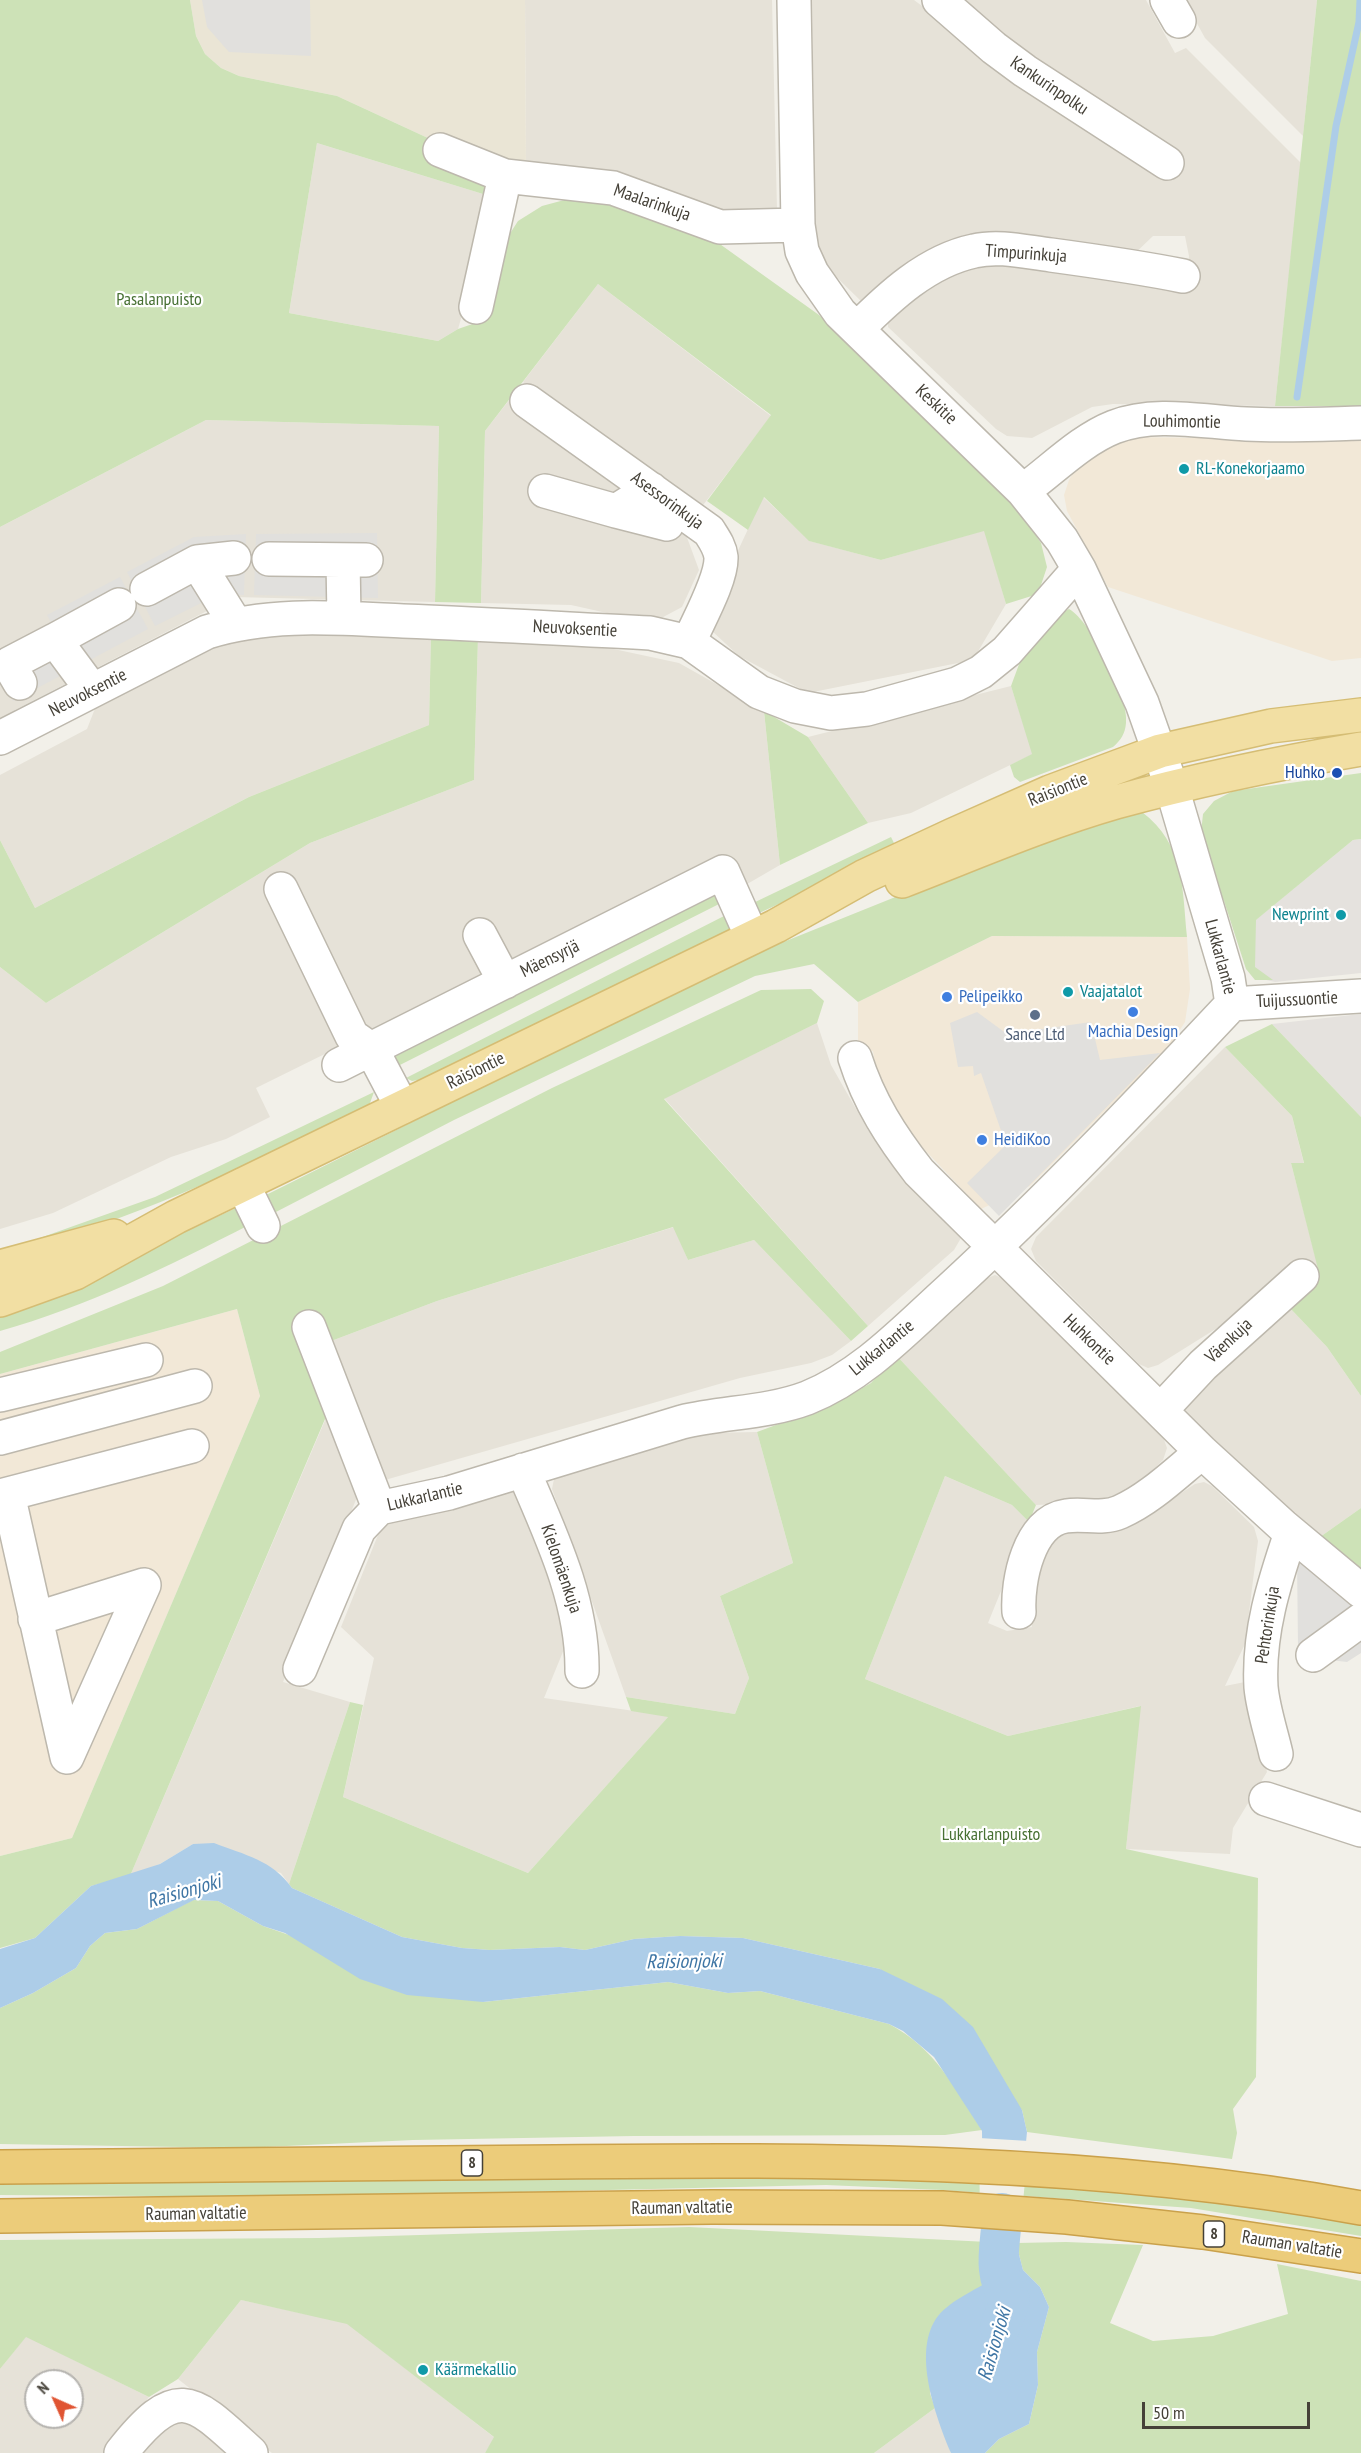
<!DOCTYPE html>
<meta charset="utf-8">
<style>
body{margin:0}
#map{position:relative;width:1361px;height:2453px;overflow:hidden;background:#f2f0e9;font-family:"PT Sans Narrow",sans-serif}
canvas{display:block}
.north{position:absolute;left:24px;top:2369px;width:60px;height:60px;box-sizing:border-box;background:#fff;border:2px solid #b5b3af;border-radius:50%;rotate:315deg;font-size:16px;font-weight:700;line-height:24px;text-align:center;color:#454138}
.north::after{content:'';display:block;margin:auto;width:21px;height:27px;background:#e05533;clip-path:polygon(50% 0,100% 100%,50% 72%,0 100%)}
.scale{position:absolute;left:1142px;top:2402px;width:168px;height:27px;box-sizing:border-box;border:3px solid #454138;border-top:0;padding-left:8px;font-size:18px;line-height:21px;white-space:nowrap;color:#454138;-webkit-text-stroke:4px #fff;paint-order:stroke}
</style>
<div id="map">
<canvas width="1361" height="2453"></canvas>
<div class="north">N</div>
<div class="scale">50 m</div>
</div>
<script>
const c = document.querySelector('canvas').getContext('2d');
c.lineJoin = 'round';
function fillPath(path, color) {
  c.fillStyle = color;
  c.fill(path, 'evenodd');
}
function strokePath(path, color, width, dash) {
  c.strokeStyle = color;
  c.lineWidth = width;
  c.lineCap = dash ? 'butt' : 'round';
  c.setLineDash(dash || []);
  c.stroke(path);
}
function label(font, color, halo, rows, align = 'center') {
  c.font = font + ' "PT Sans Narrow",sans-serif';
  c.lineWidth = 4.5;
  c.setLineDash([]);
  c.textBaseline = 'middle';
  c.strokeStyle = halo;
  c.fillStyle = color;
  for (const [text, x, y, turn = 0] of rows) {
    c.save();
    c.translate(x, y);
    c.rotate((+turn || 0) * Math.PI / 180);
    c.textAlign = isNaN(turn) ? turn : align;
    if (halo) c.strokeText(text, 0, 0);
    c.fillText(text, 0, 0);
    c.restore();
  }
}
const residential = new Path2D(`
 M525,0H772L777,209L704,211L526,166Z
 M812,0H914L985,53L942,0H1146L1175,53L1186,48L1301,163L1275,406L1113,404L1092,407L1032,438L1007,436L996,429L888,327V317L940,277L989,264L1185,287L1189,256L1185,236H1153L1128,260L989,244L863,303L816,257Z
 M1184,0H1317L1303,136L1205,38Z
 M317,143L496,198L458,329L438,341L289,313Z
 M598,284L771,416L697,513L523,382Z
 M510,399L685,532L699,570L682,607L652,623L571,605L481,603L485,431Z
 M206,420L439,426L435,602L234,597L15,710L30,740L0,755V527Z
 M763,497L810,541L881,560L985,530L1006,604L973,660L808,693L739,656L712,631L707,617Z
 M241,631L431,635L429,725L249,797L35,908L0,840V775L87,729L96,706Z
 M478,637L567,639L679,663L764,711L780,865L742,887L525,955L256,1088L270,1117L226,1139L171,1157L53,1213L0,1229V967L46,1003L310,843L474,780Z
 M1011,686L1033,754L911,813L868,823L808,737Z
 M817,1023L831,1065L868,1130L956,1225L961,1238L954,1250L868,1326L664,1098Z
 M1225,1047L1292,1116L1304,1164L1291,1163L1320,1274L1278,1290L1158,1365L1148,1368L1139,1364L1036,1261L1031,1249L1036,1237Z
 M674,1227L688,1260L754,1240L851,1341L832,1355L811,1363L740,1378L378,1482L318,1346L437,1301Z
 M995,1275L1008,1281L1163,1437L1167,1448L1163,1460L1131,1491L1105,1502L1036,1505L896,1355L980,1281Z
 M1289,1307L1327,1347L1361,1396V1508L1320,1537L1275,1502L1181,1407Z
 M329,1411L361,1487L283,1682L350,1702L289,1884L281,1873L193,1844L160,1864L130,1876Z
 M757,1432L793,1563L720,1596L749,1678L735,1714L626,1697L552,1489L554,1479L561,1471L665,1441L708,1433Z
 M945,1476L1012,1505L1029,1522L988,1623L1007,1631L1032,1627L1025,1595L1052,1534L1138,1521L1195,1484L1204,1482L1212,1486L1254,1527L1258,1541L1245,1644L1225,1686L1245,1682L1267,1772L1233,1828L1230,1854L1126,1849L1140,1706L1008,1736L865,1679Z
 M513,1491L520,1500L569,1637L544,1698L669,1716L528,1873L343,1797L374,1658L341,1627L380,1530L386,1523Z
 M241,2300L347,2323L495,2438L485,2453H272L178,2379Z
 M26,2336L149,2397L104,2453H0V2369ZM36,2381H72V2417H36Z
 M935,2408L951,2453H874Z
 M172,2418L192,2424L228,2453H135Z`);
const commercial = new Path2D(`
 M1111,437L1361,439V658L1332,661L1108,587L1067,511L1064,495L1069,480L1086,451Z
 M992,936L1187,937L1190,989L1185,1022L1168,1048L1030,1186L981,1209L881,1104L873,1051L858,1056V1002Z
 M237,1309L260,1396L72,1838L0,1856V1374Z`);
const industrial = new Path2D(`
 M1361,839V973L1275,982L1262,979L1254,970L1241,932L1353,840Z
 M1361,1014V1117L1272,1024Z`);
const education = new Path2D(`
 M190,0H525L526,166L456,151L337,96L239,76L221,68L205,54L196,36Z`);
const green = new Path2D(`
 M0,0H190L196,36L205,54L221,68L239,76L337,96L456,151L496,198L317,143L289,313L438,341L458,329L484,320L502,246L518,221L542,206L568,199L601,200L703,232L819,315L1001,484L1041,543L1047,567L1038,594L1006,604L984,531L881,560L809,541L764,497L748,530L707,501L771,415L598,284L485,431L481,603L435,602L439,426L206,420L0,527Z
 M1317,0H1361V406H1275Z
 M1069,609C1091,621 1130,698 1126,723C1125,734 1121,740 1113,747L1020,782L1014,777L1010,765L1032,754L1011,686L1025,648L1048,620Z
 M431,635L478,637L474,780L310,843L46,1003L0,967V840L35,908L249,797L429,725Z
 M764,711L808,737L868,823L780,865Z
 M1361,773V839L1353,840L1256,920L1255,967L1273,980H1255L1246,969L1224,901L1209,870L1201,833L1203,814L1214,801L1233,791Z
 M1142,812C1185,845 1182,887 1187,937L992,936L858,1002L814,964L755,976L454,1120L274,1213L264,1199L266,1195L631,1013L781,943L1057,832Z
 M891,837L895,845L833,879L757,914L751,904Z
 M719,882L723,902L392,1069L390,1049Z
 M726,915L731,929L436,1077L412,1081L406,1078Z
 M811,989L824,1001L817,1023L664,1099L868,1326L851,1341L754,1240L688,1260L673,1227L437,1301L318,1346L328,1412L130,1876L91,1886L35,1938L0,1948V1856L72,1838L260,1396L237,1309L0,1374V1352L163,1286L552,1088L761,990Z
 M1272,1024L1361,1117V1396L1327,1347L1289,1307L1298,1280L1319,1273L1291,1163H1304L1292,1116L1225,1047Z
 M374,1092L370,1103L361,1112C255,1161 151,1213 38,1244L37,1239L155,1197Z
 M236,1208L242,1211L249,1225C169,1266 86,1307 0,1331V1309L151,1248Z
 M896,1355L1036,1505L1029,1522L1012,1505L945,1476L865,1679L1008,1736L1141,1706L1126,1849L1258,1878L1256,2077L1233,2109L1237,2133L1232,2159L1027,2132L1022,2110L880,1969L743,1938L680,1936L634,1939L585,1950L560,1947L490,1950L462,1948L402,1937L292,1888L289,1884L350,1702L363,1705L343,1797L528,1873L668,1717L631,1711L626,1697L735,1714L749,1678L720,1596L793,1563L757,1432L838,1402L871,1383Z
 M1361,1508V1571L1320,1537Z
 M193,1900L218,1901L263,1926L483,2002L668,1982L728,1993L760,1991L889,2024C935,2048 955,2088 982,2130L945,2135L634,2136L413,2140L244,2148L0,2144V2008L33,1993L76,1968L90,1946L105,1933L137,1929Z
 M589,2176L942,2178L1194,2197L1361,2224V2236L1191,2208L942,2190L826,2185L302,2197L0,2195V2182Z
 M689,2227L988,2242L995,2255L1000,2275L939,2315L930,2393L935,2408L874,2453H485L494,2437L347,2324L241,2300L178,2379L149,2397L26,2337L0,2369V2240L319,2238Z
 M1066,2242L1143,2245L1110,2323L1153,2341L1213,2336L1288,2314L1277,2264L1361,2281V2453H985L999,2439L1029,2424L1038,2385L1037,2352L1049,2307L1040,2287L1023,2270L1016,2243Z`);
const parking = new Path2D(`
 M202,0H310L311,56L229,52L207,27Z
 M377,533L378,598L254,595L256,534Z
 M246,534L244,595L215,596L155,626L127,572L194,537Z
 M120,577L148,629L13,701L0,676L55,630L47,615Z
 M977,1012L1007,1034L1091,1022L1100,1060L1160,1053L999,1216L967,1183L1006,1145L981,1073L974,1076L973,1066L958,1067L950,1023Z
 M1297,1560L1361,1606V1653L1347,1662L1305,1657L1298,1646Z`);
const water = new Path2D(`
 M214,1843C245,1855 272,1860 292,1888L402,1937L462,1948L490,1950L560,1947L585,1950L634,1939L680,1936L743,1938L880,1969L942,1999L973,2027L1022,2110L1027,2132L1016,2243L1023,2270L1040,2287L1049,2307L1037,2352L1038,2385L1029,2424L999,2439L985,2453H951C936,2417 911,2351 938,2316C952,2299 981,2287 1000,2275L983,2221L982,2131L934,2057L903,2031L889,2024L760,1991L728,1993L668,1982L483,2002L407,1995L360,1979L285,1933L263,1926L218,1901L194,1900L137,1929L105,1933L90,1946L76,1968L33,1993L0,2008V1949L35,1938L91,1886L160,1864L193,1844Z`);
const pier = new Path2D(`
 M979,2138L1029,2141L1019,2242H985L980,2221Z`);
const stream = new Path2D(`
 M1297,397L1336,126L1359,22L1360,0`);
const river = new Path2D(`
 M1000,2327L1010,2301C991,2269 1001,2248 1002,2213`);
const minor = new Path2D(`
 M939,0L994,48L1025,71L1167,163
 M1167,0L1179,21
 M440,150L505,176L613,188L720,227L798,225
 M476,307L505,176
 M857,329C889,297 927,261 974,251C999,245 1026,252 1051,255C1095,261 1139,267 1183,276
 M527,401L709,531C714,539 720,547 721,557C722,579 698,621 689,642
 M545,491L616,511L651,489
 M1023,491C1052,470 1081,440 1114,427C1155,411 1203,422 1246,424C1284,426 1323,424 1361,423
 M616,511L667,524
 M269,559L366,560
 M343,560L344,618
 M197,562L235,623
 M147,589L197,562L234,558
 M55,640L119,605
 M20,683L9,664L55,640L92,690
 M0,738L207,632C270,612 337,618 403,621C485,624 567,629 650,633L689,642L759,692L795,706L831,713L867,709L957,684L981,672L1007,651L1079,569
 M281,889L352,1036L372,1050L402,1107
 M480,935L505,982
 M1232,1004L1361,996
 M855,1058C869,1102 891,1136 919,1172L1202,1452L1283,1526L1361,1591
 M339,1065L723,872L752,937
 M243,1185L263,1226
 M309,1327L379,1508
 M0,1395L146,1360
 M1161,1410L1203,1365L1302,1276
 M0,1438L195,1386
 M523,1470C550,1533 583,1601 582,1671
 M8,1494L67,1757
 M0,1496L192,1446
 M1019,1612C1017,1581 1029,1521 1066,1516C1085,1513 1101,1520 1120,1512C1150,1499 1177,1472 1202,1452
 M35,1619L144,1585
 M1313,1655L1361,1620
 M300,1669L359,1529L379,1508L449,1493L682,1422C723,1412 767,1413 807,1398C862,1376 904,1331 948,1291C1047,1200 1140,1102 1232,1004L1228,978L1172,788L1142,703L1079,569L1062,540L1023,491L840,313L812,273L802,251L798,225L794,0
 M1276,1754C1271,1732 1263,1709 1261,1687C1258,1633 1274,1583 1291,1533
 M67,1757L144,1585
 M1266,1799L1361,1830
 M121,2453C178,2380 193,2400 251,2453`);
const major = new Path2D(`
 M902,881C972,854 1043,823 1116,802C1196,780 1279,763 1361,749
 M0,1267L114,1236
 M0,1300L75,1273L176,1217L776,926L865,876L953,835L1050,792L1160,751L1271,726L1361,715`);
const highway = new Path2D(`
 M0,2167C185,2167 370,2165 555,2162C824,2159 1096,2159 1361,2208
 M0,2216L712,2207L942,2208L1067,2217L1203,2232L1361,2256`);
const markers = [
 [1184,469,6,"#0f9aa8"],
 [1337,773,6,"#1a4fb4"],
 [1341,915,6,"#0f9aa8"],
 [1068,992,6,"#0f9aa8"],
 [947,997,6,"#3f7fe0"],
 [1133,1012,6,"#3f7fe0"],
 [1035,1015,6,"#5c6f8a"],
 [982,1140,6,"#3f7fe0"],
 [423,2370,6,"#0f9aa8"]
];
const shields = [
 [472,2163,21],
 [1214,2234,21]
];
const shieldNames = [
 ["8",472,2163],
 ["8",1214,2234]
];
const streetNames = [
 ["Kankurinpolku",1049,86,34],
 ["Maalarinkuja",652,203,19],
 ["Timpurinkuja",1026,254,4],
 ["Keskitie",936,405,43],
 ["Louhimontie",1182,422,1],
 ["Asessorinkuja",667,501,36],
 ["Neuvoksentie",575,629,3],
 ["Neuvoksentie",88,693,-27],
 ["Raisiontie",1058,790,-22],
 ["Lukkarlantie",1220,957,75],
 ["Mäensyrjä",550,959,-26],
 ["Tuijussuontie",1297,1000,-3],
 ["Raisiontie",476,1071,-26],
 ["Huhkontie",1089,1340,44],
 ["Väenkuja",1229,1341,-43],
 ["Lukkarlantie",882,1348,-39],
 ["Lukkarlantie",425,1497,-13],
 ["Kielomäenkuja",561,1569,71],
 ["Pehtorinkuja",1268,1625,-81],
 ["Rauman valtatie",682,2208,-1],
 ["Rauman valtatie",196,2214,-1],
 ["Rauman valtatie",1292,2245,9]
];
const parkNames = [
 ["Pasalanpuisto",159,300],
 ["Lukkarlanpuisto",991,1835]
];
const cultureNames = [
 ["RL-Konekorjaamo",1196,469],
 ["Newprint",1329,915,"right"],
 ["Vaajatalot",1080,992],
 ["Käärmekallio",435,2370]
];
const transitNames = [
 ["Huhko",1325,773]
];
const shopNames = [
 ["Pelipeikko",959,997],
 ["Machia Design",1133,1032,"center"],
 ["HeidiKoo",994,1140]
];
const serviceNames = [
 ["Sance Ltd",1035,1035]
];
const waterNames = [
 ["Raisionjoki",184,1892,-16],
 ["Raisionjoki",684,1962,-1],
 ["Raisionjoki",995,2344,-74]
];
fillPath(residential, '#e6e2d8');
fillPath(commercial, '#f2e8d7');
fillPath(industrial, '#e5e2de');
fillPath(education, '#eae5d5');
fillPath(green, '#cde2b7');
fillPath(parking, '#e1e0dd');
fillPath(water, '#adcde8');
fillPath(pier, '#f2f0e9');
strokePath(stream, '#adcde8', 7);
strokePath(river, '#adcde8', 40);
strokePath(minor, '#bdb8ad', 36);
strokePath(major, '#d5bd74', 36);
strokePath(highway, '#caa14b', 36);
strokePath(minor, '#fff', 33);
strokePath(major, '#f2dfa3', 33);
strokePath(highway, '#eccc7a', 33);
for (const [x, y, r, color] of markers) {
  const dot = new Path2D();
  dot.arc(x, y, r, 0, 2 * Math.PI);
  c.fillStyle = color;
  c.fill(dot);
  strokePath(dot, '#fff', 2);
}
for (const [x, y, w] of shields) {
  const box = new Path2D();
  box.roundRect(x - w / 2, y - 13, w, 26, 4.5);
  c.fillStyle = '#fff';
  c.fill(box);
  strokePath(box, '#454138', 1.5);
}
label('bold 16px', '#454138', null, shieldNames);
label('18px', '#454138', '#fff', streetNames);
label('18px', '#477033', '#fff', parkNames);
label('18px', '#0d838f', '#fff', cultureNames, 'left');
label('18px', '#164399', '#fff', transitNames, 'right');
label('18px', '#366cbe', '#fff', shopNames, 'left');
label('18px', '#4e5e75', '#fff', serviceNames);
label('italic 20px', '#3e75a4', '#fff', waterNames);
</script>
